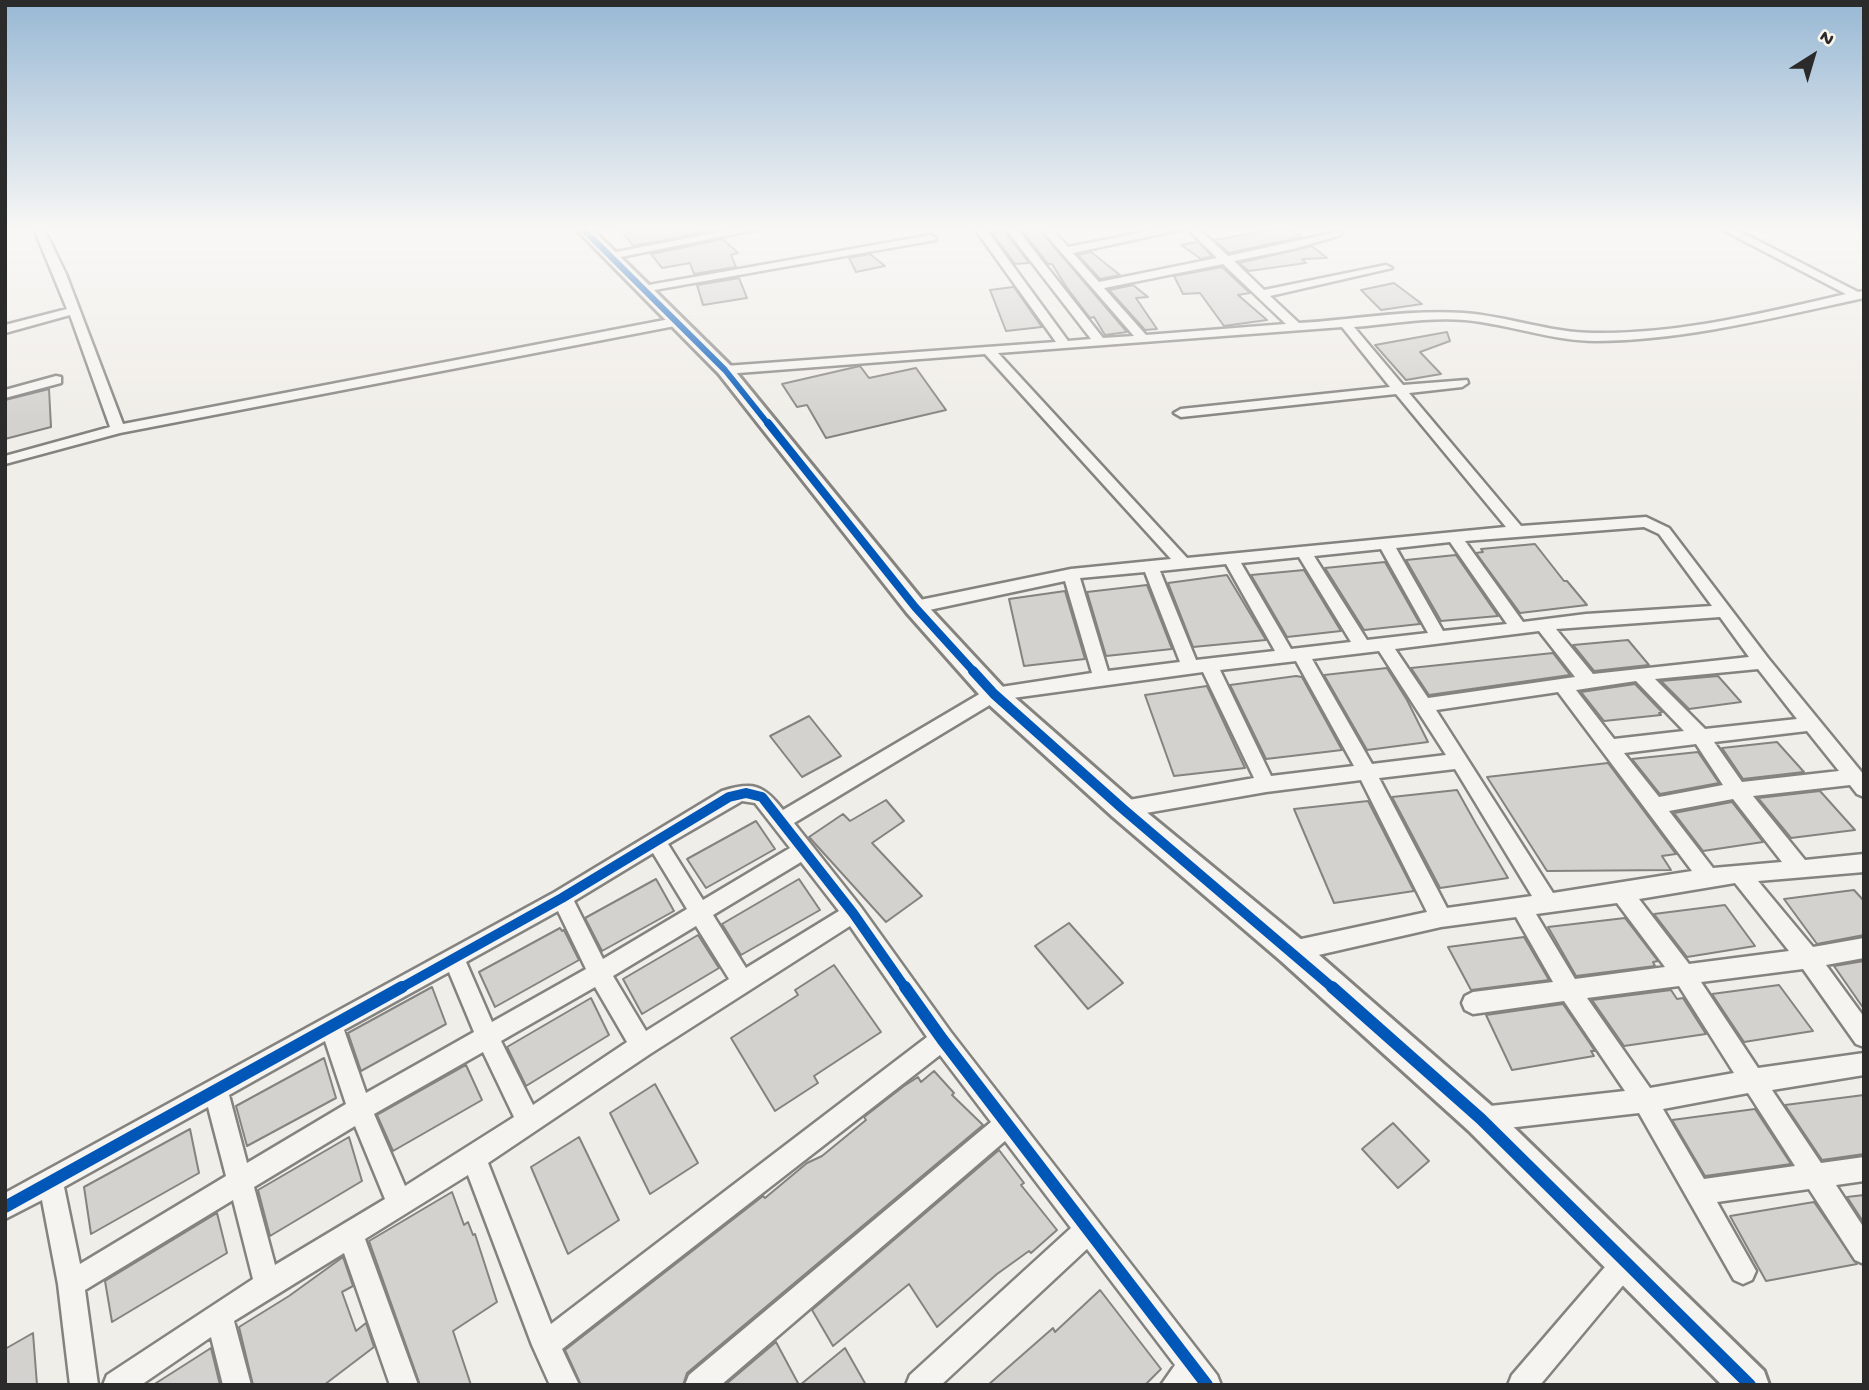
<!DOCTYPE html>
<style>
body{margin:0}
#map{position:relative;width:1869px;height:1390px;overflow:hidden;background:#f0eee8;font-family:"Gochi Hand",sans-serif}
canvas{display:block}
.frame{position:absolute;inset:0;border:7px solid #2b2b2b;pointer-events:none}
.north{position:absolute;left:1778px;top:21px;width:70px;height:70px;-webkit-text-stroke:5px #fbf7ec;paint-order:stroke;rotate:37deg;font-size:19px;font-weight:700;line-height:28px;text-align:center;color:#2b2b2b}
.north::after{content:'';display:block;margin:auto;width:24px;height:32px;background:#2b2b2b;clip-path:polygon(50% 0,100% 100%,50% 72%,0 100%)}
</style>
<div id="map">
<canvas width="1869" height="1390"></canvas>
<div class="frame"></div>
<div class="north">N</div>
</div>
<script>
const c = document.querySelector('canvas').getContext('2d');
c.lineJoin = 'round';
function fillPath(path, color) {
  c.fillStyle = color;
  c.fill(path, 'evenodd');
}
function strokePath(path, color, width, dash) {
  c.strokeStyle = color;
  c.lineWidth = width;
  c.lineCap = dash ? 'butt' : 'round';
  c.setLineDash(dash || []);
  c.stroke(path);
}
const building = new Path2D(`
 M620,229H713L714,230L633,246Z
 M1021,229H1039L1127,332L1105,335L1094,317L1090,318L1067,288L1052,264H1048Z
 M1277,229H1290L1301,237L1229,253L1214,240Z
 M1004,231L1029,263L1015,264L992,233Z
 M723,239L738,253L731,255L736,267L694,274L690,263L662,268L651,254Z
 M1198,242L1212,256L1201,259L1181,245Z
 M1312,246L1327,258L1302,259L1306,263L1249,271L1239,263Z
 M1091,252L1120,275L1100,279L1078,255Z
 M870,254L885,266L856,272L849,258Z
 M1222,267L1250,293L1238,295L1267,320L1224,326L1200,293L1183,294L1174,276Z
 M739,278L747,298L703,305L697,285Z
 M1394,283L1422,304L1381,310L1361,290Z
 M1133,285L1148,297L1136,298L1157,329L1145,330L1109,290Z
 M1013,287H1014L1042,327L1006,331L990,290Z
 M1447,332L1450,341L1420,352L1441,374L1406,380L1375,345Z
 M860,366L869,378L916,368L946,410L826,438L807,405L797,407L782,384Z
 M49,389L51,427L5,439V400Z
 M1535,544L1564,581H1567L1587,605L1520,613L1476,553L1483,552L1481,549Z
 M1456,555L1498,616L1441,621L1406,560Z
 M1385,562L1420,624L1364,630L1325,568Z
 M1304,570L1341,631L1287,637L1251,575Z
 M1227,575L1266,640L1193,647L1168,583Z
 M1147,585L1172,649L1106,656L1087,592Z
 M1065,591L1085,659L1024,666L1009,599Z
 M1628,640L1649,665L1594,671L1573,645Z
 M1553,653L1570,675L1429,695L1411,668Z
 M1387,668L1407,700L1428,742L1367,750L1324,675Z
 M1296,676L1302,677L1342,750L1266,759L1230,685Z
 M1718,676L1741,702L1689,709L1661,681Z
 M1635,684L1662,712L1659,713L1661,715L1604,721L1581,692Z
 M1207,686L1245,768L1174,776L1145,695Z
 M809,716L841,756L802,777L770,736Z
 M1777,742L1804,772L1743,779L1722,748Z
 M1698,752L1719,783L1660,794L1632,759Z
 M1608,763L1676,854L1662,856L1671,870L1547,871L1487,777Z
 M1457,790L1476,824L1508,878L1440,888L1392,797Z
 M1820,791L1855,830L1791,838L1758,798Z
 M886,800L904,821L872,843L922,896L886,922L809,837L843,814L850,821Z
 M1368,801L1414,891L1334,903L1294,809Z
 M1732,802L1763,842L1703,851L1674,813Z
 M756,821L775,849L706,888L687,859Z
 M656,879L674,911L602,951L585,918Z
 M799,879L820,910L741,955L722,924Z
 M1854,890L1864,901V935L1817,944L1784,899Z
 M1725,905L1755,946L1687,957L1654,914Z
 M1625,918L1658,961L1653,962L1655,966L1576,976L1548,927Z
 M1069,923L1123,983L1088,1009L1035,946Z
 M560,928L562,931L564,930L579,960L495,1007L479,972Z
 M698,935L719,968L642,1014L623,979Z
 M1524,937L1549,980L1471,990L1448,947Z
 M1864,961V1009L1834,966Z
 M834,965L881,1032L814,1076L818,1083L775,1111L731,1038L798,995L795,990Z
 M1779,985L1813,1031L1744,1042L1712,994Z
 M432,987L446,1024L361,1071L348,1033Z
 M1671,990L1677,999L1683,998L1706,1034L1624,1046L1592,1000Z
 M591,998L609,1035L526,1086L507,1047Z
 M1563,1004L1595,1051H1591L1594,1056L1512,1070L1486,1015Z
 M324,1058L336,1098L247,1146L236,1106Z
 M466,1065L482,1100L393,1151L377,1115Z
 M934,1071L954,1093L952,1095L983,1125L687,1373L683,1385H581L565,1350L763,1196L765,1198L807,1163L822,1156L866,1120L864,1117L904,1086L918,1077L921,1082Z
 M655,1084L698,1163L650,1194L610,1113Z
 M1864,1095V1154L1822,1160L1785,1105Z
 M1755,1109L1791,1164L1705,1176L1672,1120Z
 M1393,1123L1429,1161L1398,1188L1362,1149Z
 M190,1129L199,1173L91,1234L84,1187Z
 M349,1137L362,1181L270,1236L258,1190Z
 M579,1137L619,1220L568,1254L531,1167Z
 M999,1150L1024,1183L1021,1185L1057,1230L1031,1253L1029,1251L997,1274L937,1327L909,1284L833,1346L812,1310Z
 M452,1192L464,1225L468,1222L473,1235L475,1234L497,1302L453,1331L471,1385H420L369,1241Z
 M1864,1195V1223L1847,1197Z
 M1814,1202L1857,1264L1766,1281L1730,1216Z
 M217,1213L227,1253L112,1322L105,1281Z
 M343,1257L353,1286L342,1292L356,1331L366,1323L374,1347L324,1385H253L239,1327L289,1296Z
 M1100,1290L1161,1369L1145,1385H988L1053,1328L1055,1332Z
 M33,1333L37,1385H5V1349Z
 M776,1342L799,1385H725Z
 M211,1348L220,1385H153Z
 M845,1348L866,1385H800Z`);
const street = new Path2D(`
 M34,229H44L66,274L123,424L675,318L681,322L675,326L120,433L5,464V456L110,427L70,315L5,333V325L67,309Z
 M735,229H759L611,259L606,256L611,253Z
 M975,229H986L1068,341L1091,339L1006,229H1017L1103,338L1134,336L1041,229H1052L1068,247L1160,229H1183L1073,253L1099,282L1217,258L1188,229H1199L1228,256L1341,231V235L1293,249L1234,261L1264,290L1386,265L1392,268L1270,296L1299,323C1352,320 1411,309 1464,313C1508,316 1550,333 1595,333C1680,334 1764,313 1846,294L1721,229H1735L1858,292L1864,291V298C1776,317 1687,340 1596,341C1552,341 1509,324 1465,320C1428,317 1390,324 1354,327L1403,385L1467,380L1468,383L1462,387L1409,393L1521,526L1646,517L1669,528L1768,658L1864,775V797L1857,794L1850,785L1753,796L1805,860L1864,854V872L1758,881L1813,947L1864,938V958L1826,965L1864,1017V1047L1856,1044L1803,969L1701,982L1758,1068L1864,1053V1075L1772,1090L1821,1163L1864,1157V1181L1836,1185L1864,1228V1264L1855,1260L1809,1189L1717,1202L1756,1271L1752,1280L1743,1284L1734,1280L1639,1113L1481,1131L1473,1127L1469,1119L1473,1111L1481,1107L1625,1091L1564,1001L1473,1014L1465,1010L1462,1003L1465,996L1473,992L1553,982L1516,917L1441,927L1292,961L1284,958L1281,951L1284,944L1292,941L1427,912L1361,780L1266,792L1123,817L1116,815L1113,809L1116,803L1123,801L1254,778L1203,672L998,700L794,823L860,906L950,1031L1217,1375L1221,1385H1161L1175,1365L1087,1249L941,1385H906L910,1375L1071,1228L1005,1141L721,1385H685L689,1375L991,1122L940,1055L562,1349L579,1385H550L532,1345L468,1175L365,1239L418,1385H390L344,1253L234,1321L251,1385H223L211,1337L141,1385H103L107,1375L253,1279L233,1200L85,1290L98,1385H70L58,1284L42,1200L5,1219V1193L555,892L722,791C753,781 764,785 783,810L988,689L1092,673L1065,581L915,613L907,607L915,601L1071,569L1171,559L985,354L725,374L719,370L725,366L1056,342ZM1223,264L1286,324L1146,335L1104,288ZM1342,327L1390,387L1181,409L1174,413L1181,417L1396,394L1506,527L1187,558L998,353ZM1644,527L1659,534L1712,606L1586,614L1523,622L1465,541ZM1450,542L1507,624L1443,631L1396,548ZM1381,549L1428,633L1367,640L1314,556ZM1299,557L1351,642L1291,649L1241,563ZM1226,564L1275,651L1196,660L1160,571ZM1145,572L1180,662L1108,671L1080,578ZM1720,617L1749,657L1593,674L1556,629ZM1539,631L1575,677L1428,698L1395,649ZM1379,651L1446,755L1372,764L1312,659ZM1296,661L1354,766L1271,776L1220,670ZM1758,669L1797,719L1705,729L1655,679ZM1636,681L1684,731L1614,739L1576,690ZM1558,692L1692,871L1553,893L1436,710ZM1807,731L1839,771L1742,782L1714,742ZM1696,744L1723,785L1659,797L1624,753ZM1455,769L1532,896L1447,908L1379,778ZM1733,799L1782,862L1713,868L1669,811ZM742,801L755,803L790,848L703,900L668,844ZM653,853L687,909L603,959L574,901ZM801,862L839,911L746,968L713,915ZM1735,883L1789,951L1689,964L1639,899ZM1617,903L1665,967L1575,979L1536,914ZM558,911L586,969L492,1022L466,962ZM696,926L729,979L646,1031L613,976ZM850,926L927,1037L551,1324L488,1163L650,1054ZM449,972L474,1032L366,1093L344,1030ZM1679,986L1734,1073L1650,1088L1587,998ZM595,987L627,1042L533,1105L501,1041ZM325,1041L346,1104L247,1163L229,1095ZM483,1052L514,1117L405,1186L374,1114ZM1748,1093L1795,1166L1704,1179L1663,1109ZM208,1107L226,1176L80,1264L64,1187ZM355,1126L385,1199L275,1265L254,1187Z
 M931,235L936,238L935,240L643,292L637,289L643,286Z
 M56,376L61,377V383L5,398V390Z
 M1626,1249L1635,1253L1639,1262L1635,1271L1540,1385H1508L1512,1375L1617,1253Z`);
const secondary = new Path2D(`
 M576,229H592L731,366L923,601L1003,687L1133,801L1303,941L1493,1107L1764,1371L1769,1385H1722L1469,1131L1281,961L1113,817L985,701L907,613L719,374Z`);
const cyclewayFar3 = new Path2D(`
 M583,229L725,370L769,425`);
const cyclewayFar2 = new Path2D(`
 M768,423L915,607L975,673`);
const cyclewayFar1 = new Path2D(`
 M973,671L994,694L1123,809L1334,989
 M399,989L562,898L729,797L746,793L762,797L853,913L906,989`);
const cycleway = new Path2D(`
 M905,987L942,1039L1207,1385
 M1332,987L1481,1119L1750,1385
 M5,1207L402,987`);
fillPath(building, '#d4d2ce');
strokePath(building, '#848380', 2);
strokePath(street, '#848380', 5);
strokePath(secondary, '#848380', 6);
fillPath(street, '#f5f4f0');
fillPath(secondary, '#f5f4f0');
strokePath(cyclewayFar3, '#0057b8', 6);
strokePath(cyclewayFar2, '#0057b8', 8);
strokePath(cyclewayFar1, '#0057b8', 10);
strokePath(cycleway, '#0057b8', 12);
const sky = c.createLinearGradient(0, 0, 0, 424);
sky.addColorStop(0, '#98b8d4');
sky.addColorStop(0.54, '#f8f7f5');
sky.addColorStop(1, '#f8f7f500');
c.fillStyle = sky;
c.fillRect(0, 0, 1869, 424);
</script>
